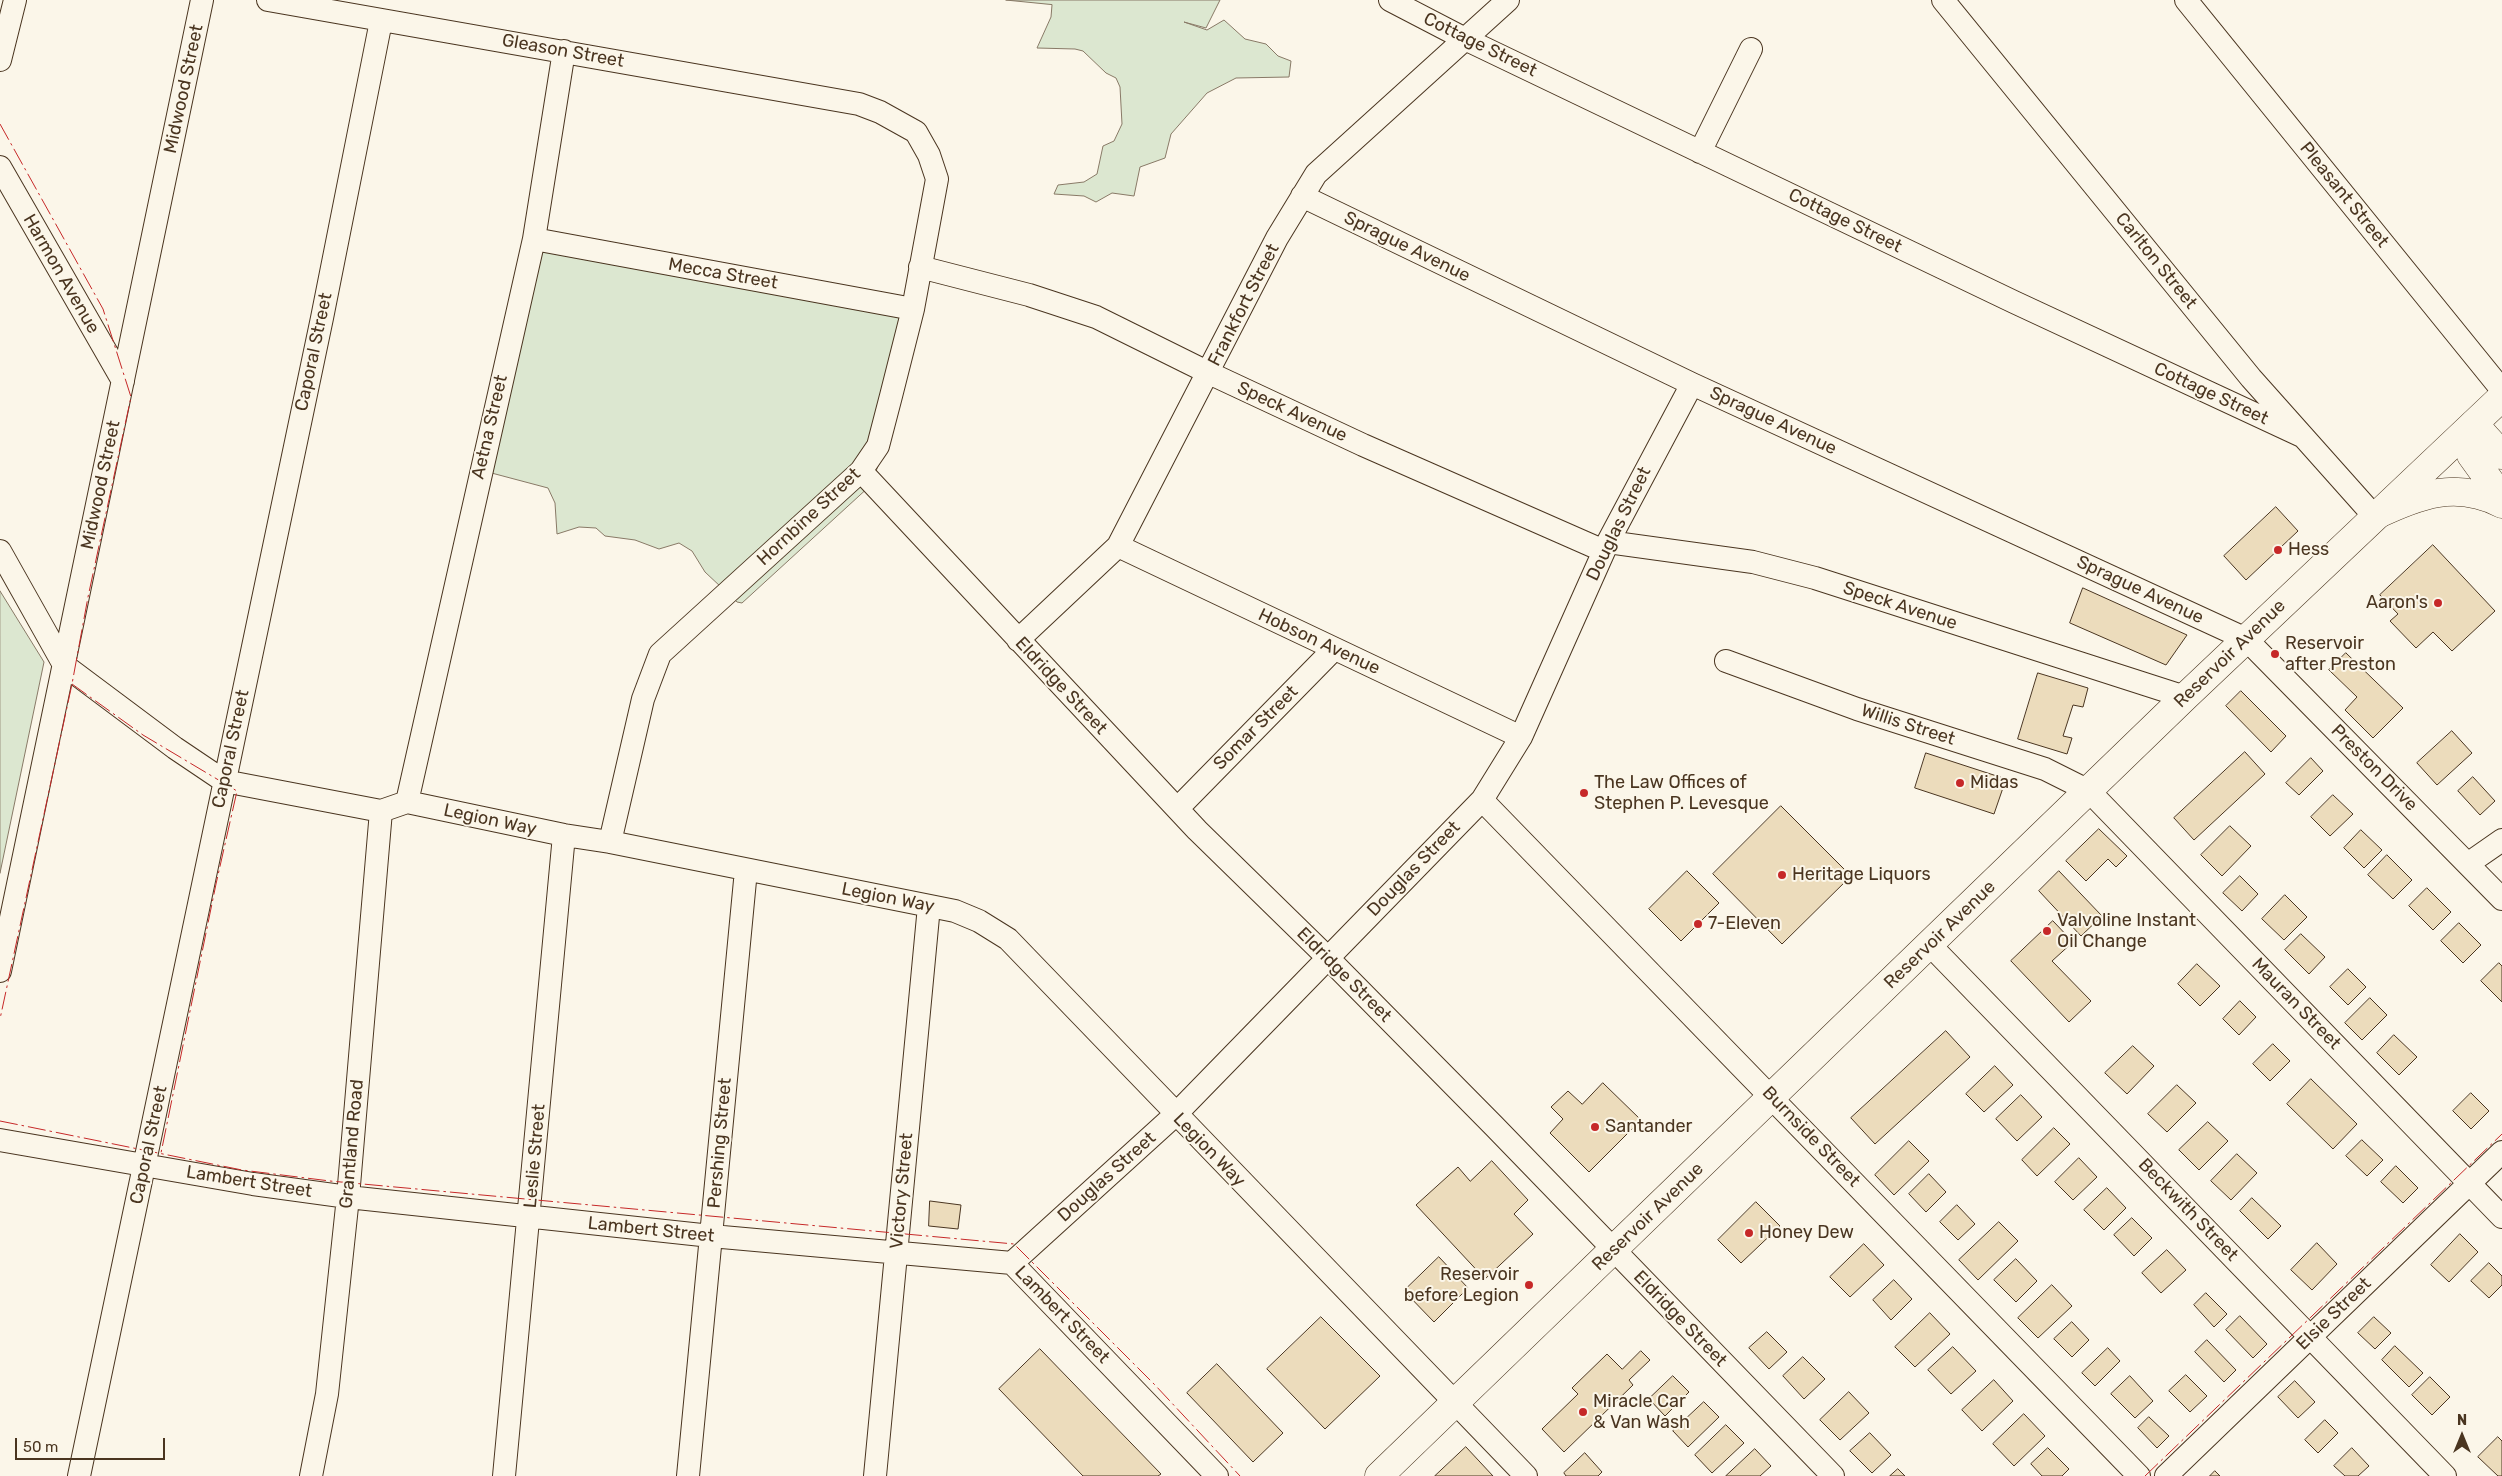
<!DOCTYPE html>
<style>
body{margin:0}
#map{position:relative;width:2502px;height:1476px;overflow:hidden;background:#fbf6e9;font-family:Rubik,sans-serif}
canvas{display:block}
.north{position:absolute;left:2437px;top:1411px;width:50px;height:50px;-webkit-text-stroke:4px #fbf6e9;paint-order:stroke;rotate:0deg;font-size:14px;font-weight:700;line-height:20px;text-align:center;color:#4a3520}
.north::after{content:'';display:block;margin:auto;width:18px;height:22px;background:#4a3520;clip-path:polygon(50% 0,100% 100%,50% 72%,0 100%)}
.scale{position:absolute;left:15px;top:1438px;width:150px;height:22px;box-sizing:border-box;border:2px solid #4a3520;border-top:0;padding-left:6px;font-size:15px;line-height:18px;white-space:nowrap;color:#4a3520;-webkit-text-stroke:4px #fbf6e9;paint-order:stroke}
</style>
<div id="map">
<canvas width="2502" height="1476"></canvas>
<div class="north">N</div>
<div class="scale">50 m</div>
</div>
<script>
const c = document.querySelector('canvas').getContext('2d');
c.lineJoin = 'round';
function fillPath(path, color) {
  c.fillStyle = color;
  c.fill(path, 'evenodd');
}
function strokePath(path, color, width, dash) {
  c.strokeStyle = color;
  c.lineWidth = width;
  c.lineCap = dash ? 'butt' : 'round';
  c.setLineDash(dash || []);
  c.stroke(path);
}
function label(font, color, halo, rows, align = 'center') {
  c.font = font + ' Rubik,sans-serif';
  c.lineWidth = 4;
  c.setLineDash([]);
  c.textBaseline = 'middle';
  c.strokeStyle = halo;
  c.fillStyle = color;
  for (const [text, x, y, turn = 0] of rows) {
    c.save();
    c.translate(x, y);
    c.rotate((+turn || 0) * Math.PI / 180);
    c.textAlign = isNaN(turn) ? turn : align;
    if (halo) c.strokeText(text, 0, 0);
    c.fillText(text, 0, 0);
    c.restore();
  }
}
const green = new Path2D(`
 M1006,0H1220L1206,28L1184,22L1207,30L1224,20L1245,39L1266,44L1278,56L1291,61L1289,77L1236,78L1207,93L1171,134L1165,158L1140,167L1134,196L1112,193L1096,202L1084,196L1054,194L1058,185L1084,182L1097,174L1103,146L1114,141L1122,124L1120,87L1116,78L1106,73L1083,51L1075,49L1037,48L1051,17L1052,5Z
 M530,247L903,314L887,441L871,485L742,603L737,602L705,572L692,551L679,543L659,549L635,540L605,536L596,528L579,527L557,534L555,503L548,488L484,471Z
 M0,591L44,662L0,873Z`);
const building = new Path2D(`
 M2276,507L2298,531L2246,580L2224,556Z
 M2433,545L2495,611L2452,651L2433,632L2416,648L2390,621L2398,614L2380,595Z
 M2083,588L2187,635L2166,665L2070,623Z
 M2346,653L2403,708L2373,738L2345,710L2357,697L2329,670Z
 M2038,673L2088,688L2083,707L2073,705L2063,736L2072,738L2067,754L2018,739Z
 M2241,691L2286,736L2271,752L2226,706Z
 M2452,731L2472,753L2437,785L2417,763Z
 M2245,752L2265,774L2194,840L2174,818Z
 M1926,753L2006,779L1994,814L1915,788Z
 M2311,758L2323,771L2299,795L2286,783Z
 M2473,777L2495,801L2480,815L2458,791Z
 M2333,795L2353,814L2330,836L2311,817Z
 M1781,806L1851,876L1782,944L1713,874Z
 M2230,826L2251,846L2222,876L2201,855Z
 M2099,829L2127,856L2116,867L2108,859L2086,881L2066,861Z
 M2361,830L2382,850L2364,868L2344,848Z
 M2387,855L2412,880L2393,899L2368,875Z
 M1687,871L1719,903L1681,941L1649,909Z
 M2059,871L2102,916L2081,936L2039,891Z
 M2240,876L2258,894L2242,911L2223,893Z
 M2427,888L2451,912L2433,930L2409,906Z
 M2285,895L2307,917L2284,940L2262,919Z
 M2053,921L2073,942L2052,961L2091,1001L2069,1022L2011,961Z
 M2459,923L2481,945L2463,963L2441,941Z
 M2301,934L2325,957L2309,974L2285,950Z
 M2499,963L2502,966V1002L2481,981Z
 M2197,964L2220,986L2200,1006L2178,984Z
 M2348,969L2366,987L2348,1005L2330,987Z
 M2370,998L2387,1015L2362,1040L2345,1023Z
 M2240,1001L2256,1017L2239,1035L2223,1019Z
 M1946,1031L1970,1057L1875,1144L1851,1118Z
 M2394,1035L2417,1057L2399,1075L2377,1053Z
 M2273,1044L2290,1061L2270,1081L2253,1064Z
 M2133,1046L2154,1066L2127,1094L2105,1073Z
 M1995,1066L2013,1085L1984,1112L1966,1094Z
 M2311,1079L2357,1124L2333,1149L2287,1104Z
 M1603,1083L1641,1120L1589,1172L1550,1133L1563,1119L1551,1107L1568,1091L1582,1104Z
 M2177,1085L2196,1103L2167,1132L2148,1114Z
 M2471,1093L2489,1111L2471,1129L2453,1111Z
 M2021,1095L2042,1117L2017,1141L1996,1119Z
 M2208,1122L2228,1141L2199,1170L2179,1150Z
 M2054,1128L2070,1144L2037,1176L2022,1160Z
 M2362,1140L2383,1160L2367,1176L2346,1156Z
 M1909,1141L1929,1161L1894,1195L1875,1175Z
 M2237,1154L2257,1173L2231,1200L2211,1181Z
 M2079,1158L2097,1177L2073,1200L2055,1182Z
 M1492,1161L1528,1200L1514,1214L1533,1234L1485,1279L1416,1205L1458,1167L1470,1181Z
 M2396,1166L2418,1188L2403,1203L2381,1182Z
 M1929,1174L1946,1192L1926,1212L1909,1194Z
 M2107,1188L2126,1208L2104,1230L2084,1210Z
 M2252,1198L2281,1226L2268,1239L2240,1211Z
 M930,1201L961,1205L958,1229L929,1226Z
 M1756,1202L1780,1226L1741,1263L1718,1240Z
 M1957,1205L1975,1224L1958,1240L1940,1222Z
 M2132,1218L2152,1238L2134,1256L2114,1235Z
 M1999,1222L2018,1241L1978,1280L1959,1260Z
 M2460,1234L2478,1252L2449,1282L2431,1265Z
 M2317,1243L2337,1264L2312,1290L2291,1270Z
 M1864,1244L1884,1265L1850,1297L1830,1277Z
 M2167,1250L2186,1270L2161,1293L2142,1273Z
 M1439,1257L1468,1288L1434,1322L1404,1291Z
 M2016,1259L2037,1281L2016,1302L1994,1280Z
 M2489,1263L2502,1276V1285L2489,1298L2471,1281Z
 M1894,1280L1912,1299L1891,1320L1873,1300Z
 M2052,1285L2072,1306L2038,1338L2018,1318Z
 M2206,1293L2227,1314L2214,1327L2194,1305Z
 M1930,1313L1950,1334L1915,1367L1895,1347Z
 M2240,1316L2267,1344L2253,1358L2226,1330Z
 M1321,1317L1380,1376L1325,1429L1267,1369Z
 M2374,1317L2391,1333L2375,1349L2358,1333Z
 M2072,1322L2089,1340L2072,1357L2054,1339Z
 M1767,1332L1787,1352L1769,1369L1749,1348Z
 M2207,1340L2236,1370L2224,1382L2195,1352Z
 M2395,1346L2423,1373L2409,1387L2382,1360Z
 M1953,1347L1976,1371L1951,1394L1928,1370Z
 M2108,1348L2120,1361L2095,1386L2082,1373Z
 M1040,1349L1161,1474L1158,1476H1083L999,1389Z
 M1641,1351L1650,1360L1629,1380L1633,1385L1564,1452L1542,1429L1578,1394L1572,1388L1607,1354L1622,1369Z
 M1803,1357L1825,1379L1804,1399L1783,1376Z
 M1217,1364L1283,1433L1253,1462L1187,1393Z
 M2186,1375L2207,1396L2190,1412L2169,1391Z
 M1673,1376L1689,1392L1665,1416L1649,1399Z
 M2130,1376L2153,1401L2135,1418L2111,1394Z
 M2430,1377L2450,1397L2432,1415L2412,1395Z
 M1994,1380L2013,1401L1982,1431L1962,1410Z
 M2295,1381L2315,1402L2298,1418L2278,1397Z
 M1849,1392L1869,1413L1840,1440L1820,1420Z
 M1704,1402L1719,1417L1688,1447L1673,1431Z
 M2024,1414L2045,1436L2014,1466L1993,1444Z
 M2149,1417L2169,1436L2157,1448L2138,1428Z
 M2325,1420L2338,1433L2318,1453L2305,1440Z
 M1726,1425L1744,1443L1712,1473L1695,1455Z
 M1870,1433L1891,1455L1872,1473L1850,1451Z
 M2498,1437L2502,1441V1476H2498L2478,1457Z
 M1466,1447L1493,1476H1435Z
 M2048,1448L2069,1469L2062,1476H2042L2031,1464Z
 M2352,1448L2369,1466L2358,1476H2345L2334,1466Z
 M1755,1449L1771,1466L1760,1476H1726Z
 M1585,1453L1602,1472L1598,1476H1566L1564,1473Z
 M1898,1469L1905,1476H1890Z
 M2215,1471L2220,1476H2210Z`);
const minor = new Path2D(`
 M268,0L859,104L880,112L916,132L929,155L937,179L913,309L891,396L878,446L861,471L660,654L643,699L610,842
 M1390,0L1465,39L2014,302L2302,436
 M1943,0L2251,378L2374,516
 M2186,0L2502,390
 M0,60L15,0
 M1700,152L1751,49
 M0,167L123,381
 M1302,196L1692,384L2246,639L2502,899
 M534,239L913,309
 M920,267L1029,295L1096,317L1209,373L1363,445L1604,551
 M861,471L1197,830L1328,958L1494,1126L1833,1476
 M1608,542L1753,562L1815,578L2185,697
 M1118,546L1521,737
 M0,551L64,665L175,748L224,781L381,811L407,802L564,835L610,842L955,911L979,921L1008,939L1526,1476
 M1018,640L1118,546L1277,238L1316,174L1508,0
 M1726,661L1857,709L2045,769L2089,791L2502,1217
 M1482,800L2139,1476
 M407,802L534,239L564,51
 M1178,808L1334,649
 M2469,863L2502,840
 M1930,945L2445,1476
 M0,971L202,0
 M0,1140L253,1184L348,1197L711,1236L1012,1263L1217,1476
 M1012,1263L1175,1115L1482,800L1521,737L1608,542L1692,384
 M79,1476L322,318L381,21
 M311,1476L327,1394L348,1197L381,811
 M504,1476L564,835
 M688,1476L746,870
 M875,1476L929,906
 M2166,1476L2502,1152`);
const major = new Path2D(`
 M1379,1476L2185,697L2502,397`);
const highway = new Path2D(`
 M2474,424L2502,455
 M2464,434L2471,455L2502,498
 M2374,516C2418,495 2456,480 2502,504`);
const power = new Path2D(`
 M0,124L103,309L131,397L88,597L72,684L0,1019
 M72,684L143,735L237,791L216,884L161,1153
 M0,1121L242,1170L330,1181L1014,1244L1155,1385L1240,1476
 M2145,1476L2502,1134`);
const markers = [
 [2278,550,5,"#c62828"],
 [2438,603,5,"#c62828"],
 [2275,654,5,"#c62828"],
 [1960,783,5,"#c62828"],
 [1584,793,5,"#c62828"],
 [1782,875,5,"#c62828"],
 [1698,924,5,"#c62828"],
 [2047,931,5,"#c62828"],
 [1595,1127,5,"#c62828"],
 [1749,1233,5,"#c62828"],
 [1529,1285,5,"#c62828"],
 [1583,1412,5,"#c62828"]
];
const streetNames = [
 ["Cottage Street",1480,45,26],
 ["Gleason Street",563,51,10],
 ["Midwood Street",184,89,-78],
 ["Pleasant Street",2344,195,51],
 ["Cottage Street",1845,221,26],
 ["Sprague Avenue",1407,247,26],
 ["Carlton Street",2156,261,51],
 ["Harmon Avenue",61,274,60],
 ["Mecca Street",723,274,10],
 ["Frankfort Street",1244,305,-63],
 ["Caporal Street",314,352,-78],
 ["Cottage Street",2211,394,25],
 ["Speck Avenue",1292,412,25],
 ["Sprague Avenue",1773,421,25],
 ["Aetna Street",490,427,-77],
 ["Midwood Street",101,485,-78],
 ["Hornbine Street",809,517,-43],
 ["Douglas Street",1619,524,-64],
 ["Sprague Avenue",2140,590,25],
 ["Speck Avenue",1900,606,18],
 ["Hobson Avenue",1319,642,25],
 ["Reservoir Avenue",2230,654,-44],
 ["Eldridge Street",1061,686,47],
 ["Willis Street",1908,725,18],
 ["Somar Street",1256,728,-45],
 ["Caporal Street",231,749,-78],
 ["Preston Drive",2374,768,45],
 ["Legion Way",490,820,12],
 ["Douglas Street",1414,869,-46],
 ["Legion Way",888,898,11],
 ["Reservoir Avenue",1940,935,-44],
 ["Eldridge Street",1344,975,45],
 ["Mauran Street",2296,1004,46],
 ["Burnside Street",1811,1137,46],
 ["Pershing Street",720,1143,-85],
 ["Grantland Road",352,1144,-85],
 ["Caporal Street",149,1145,-78],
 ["Legion Way",1209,1150,46],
 ["Leslie Street",535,1156,-85],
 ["Douglas Street",1107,1177,-42],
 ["Lambert Street",249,1182,9],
 ["Victory Street",902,1191,-85],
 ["Beckwith Street",2188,1210,46],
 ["Reservoir Avenue",1648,1217,-44],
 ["Lambert Street",651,1230,6],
 ["Elsie Street",2334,1314,-44],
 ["Lambert Street",1062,1315,46],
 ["Eldridge Street",1680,1319,46]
];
const poiNames = [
 ["Hess",2288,550],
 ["Aaron's",2428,603,"right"],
 ["Reservoir",2285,644],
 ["after Preston",2285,665],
 ["The Law Offices of",1594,783],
 ["Stephen P. Levesque",1594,804],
 ["Midas",1970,783],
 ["Heritage Liquors",1792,875],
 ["Valvoline Instant",2057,921],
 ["Oil Change",2057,942],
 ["7-Eleven",1708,924],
 ["Santander",1605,1127],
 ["Honey Dew",1759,1233],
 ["Reservoir",1519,1275,"right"],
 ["before Legion",1519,1296,"right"],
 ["Miracle Car",1593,1402],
 ["& Van Wash",1593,1423]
];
fillPath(green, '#dce7d0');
strokePath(green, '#887966', 1);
fillPath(building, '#ecdcbc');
strokePath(building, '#4a3520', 1);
strokePath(minor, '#4a3520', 24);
strokePath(major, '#4a3520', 29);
strokePath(highway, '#4a3520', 29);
strokePath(minor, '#fbf6e9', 22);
strokePath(major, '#fbf6e9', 28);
strokePath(highway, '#fbf6e9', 28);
strokePath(power, '#c62828', 1, [18, 4, 2.5, 4]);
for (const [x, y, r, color] of markers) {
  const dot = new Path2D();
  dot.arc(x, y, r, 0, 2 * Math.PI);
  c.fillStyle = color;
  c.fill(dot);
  strokePath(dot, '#fbf6e9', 2);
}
label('18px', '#4a3520', '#fbf6e9', streetNames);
label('18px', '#4a3520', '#fbf6e9', poiNames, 'left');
</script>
